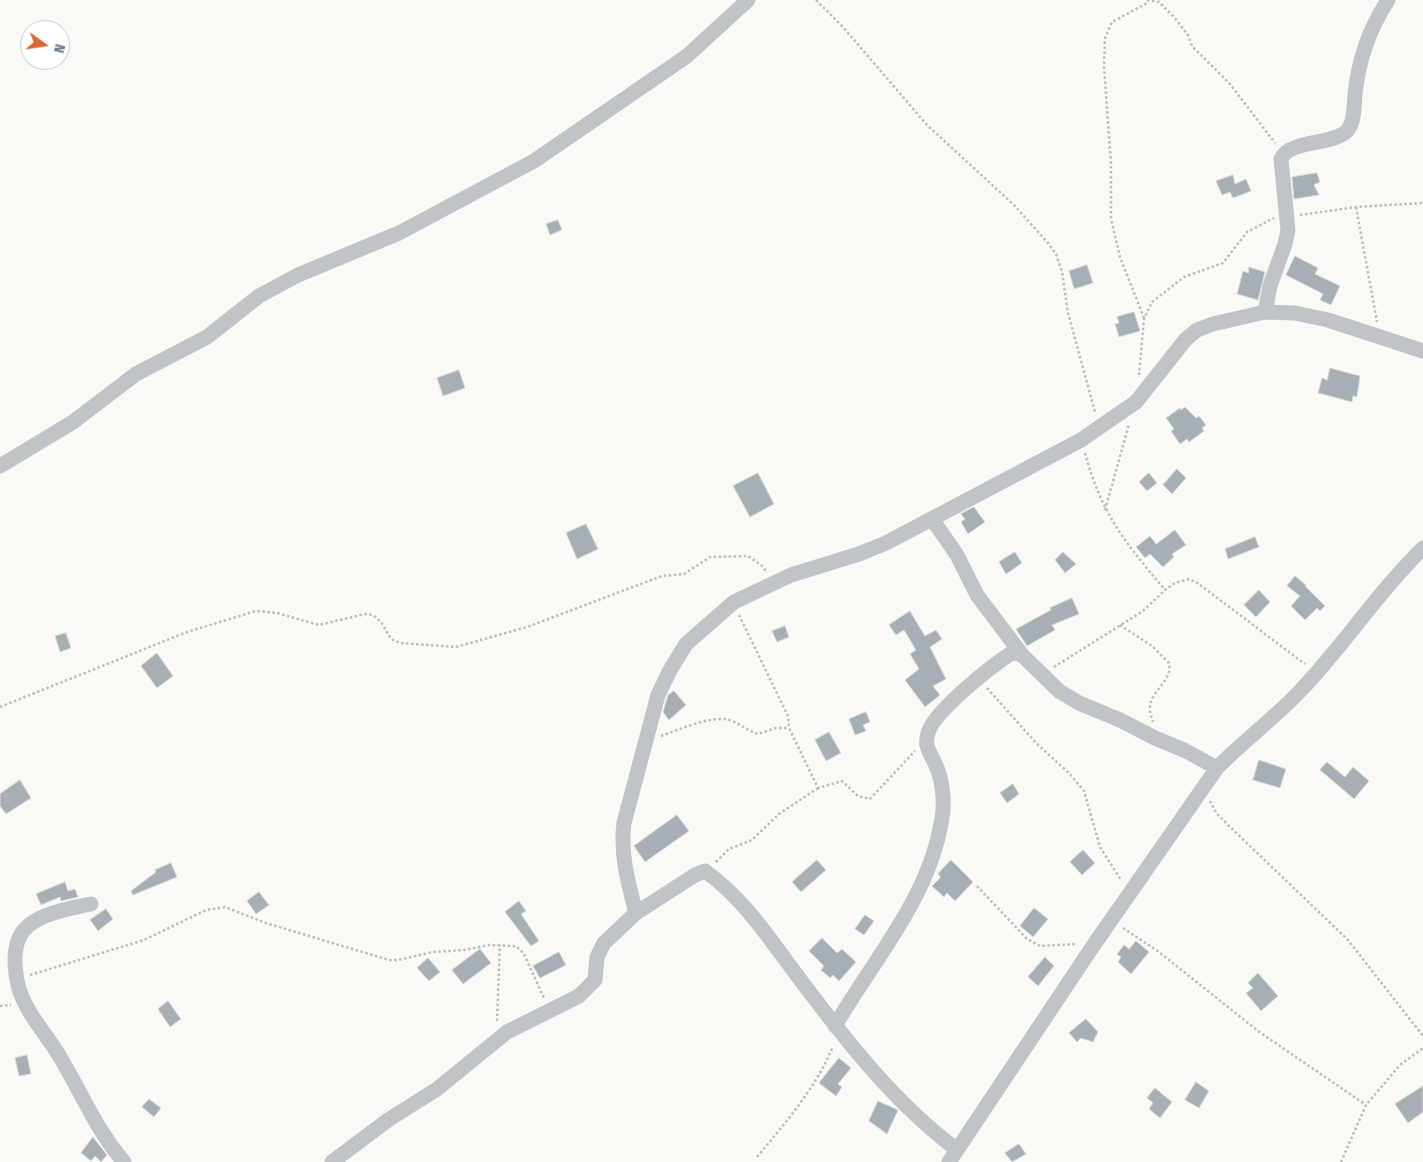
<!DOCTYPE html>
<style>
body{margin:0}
#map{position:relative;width:1423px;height:1162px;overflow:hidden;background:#f9f9f6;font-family:"Fira Sans Condensed",sans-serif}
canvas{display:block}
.north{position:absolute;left:20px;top:20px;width:50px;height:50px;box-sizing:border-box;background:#fff;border:1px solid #c3c9cf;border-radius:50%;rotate:104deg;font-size:14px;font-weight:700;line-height:20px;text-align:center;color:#697786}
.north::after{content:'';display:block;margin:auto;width:18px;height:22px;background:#dd6632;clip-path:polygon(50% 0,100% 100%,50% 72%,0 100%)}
</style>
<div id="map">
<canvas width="1423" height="1162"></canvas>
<div class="north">N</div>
</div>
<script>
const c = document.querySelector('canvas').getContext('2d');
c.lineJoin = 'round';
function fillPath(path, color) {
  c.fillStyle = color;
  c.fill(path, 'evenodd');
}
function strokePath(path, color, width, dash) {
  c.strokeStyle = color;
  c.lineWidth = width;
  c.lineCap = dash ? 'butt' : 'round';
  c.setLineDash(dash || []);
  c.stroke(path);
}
const building = new Path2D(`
 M1317,173L1320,182L1314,185L1319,195L1294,199L1292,177Z
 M1233,175L1235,184L1246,179L1251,191L1233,198L1230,192L1222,195L1216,181Z
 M558,220L562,230L550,235L546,224Z
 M1295,256L1318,268L1315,274L1340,286L1331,305L1320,300L1323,294L1286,275Z
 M1087,265L1093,283L1074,289L1069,271Z
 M1249,267L1265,272L1258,300L1237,294L1243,271L1248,273Z
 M1134,312L1140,331L1119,337L1115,324L1119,323L1117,317Z
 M1330,368L1360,376L1357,397L1353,396L1352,402L1318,393L1322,378L1327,380Z
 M459,370L465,388L443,396L437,378Z
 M1185,407L1196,418L1199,416L1206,425L1202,428L1204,431L1189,442L1187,439L1180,444L1171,431L1174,429L1166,418L1180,408L1181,410Z
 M1177,469L1186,478L1172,494L1163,485Z
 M758,473L774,504L750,517L733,486Z
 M1149,473L1157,483L1147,491L1139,482Z
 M974,507L985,522L968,534L961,522L965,519L961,514Z
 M586,524L598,549L577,559L566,533Z
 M1175,530L1186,545L1172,554L1174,557L1163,567L1150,554L1145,558L1136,547L1150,536L1156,544Z
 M1255,537L1259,547L1228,559L1225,549Z
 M1015,552L1022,563L1006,574L999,562Z
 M1063,552L1076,564L1065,573L1055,560Z
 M1295,576L1306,585L1305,586L1325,606L1320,611L1317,608L1305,620L1291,606L1300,596L1287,586Z
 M1259,590L1270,602L1256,617L1244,605Z
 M1072,598L1079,614L1052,625L1055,630L1027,646L1016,629L1051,610L1050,608Z
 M910,611L925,636L936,630L942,639L930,647L946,679L933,686L940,695L925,707L905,680L919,669L910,654L916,650L904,630L896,635L889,625Z
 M785,626L789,637L777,642L772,631Z
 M66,633L71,648L60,652L55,636Z
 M157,653L173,676L157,688L141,666Z
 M674,691L686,705L669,720L663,712L668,695Z
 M866,712L870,722L863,725L866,731L855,735L849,719Z
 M829,732L841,753L826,761L815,740Z
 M1259,760L1286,769L1280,788L1253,780Z
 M1327,762L1345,777L1353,767L1369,781L1354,799L1320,770Z
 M20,780L31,798L6,814L0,806V794Z
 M1013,784L1019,794L1007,803L1000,793Z
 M677,815L689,831L645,862L634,846Z
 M1083,850L1095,863L1082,875L1070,862Z
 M817,860L826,870L801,892L792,882Z
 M951,860L973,882L955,901L947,893L944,897L932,886L941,877L938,874Z
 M171,863L177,877L133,895L131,891L156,872L155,870Z
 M65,882L68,891L75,889L78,897L61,901L60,897L41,905L36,894Z
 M259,892L269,905L256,914L247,901Z
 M519,901L526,911L521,914L539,941L531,946L505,912Z
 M1034,908L1048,919L1033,937L1020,926Z
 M106,909L113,919L98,931L90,920Z
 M865,915L874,921L864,935L855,929Z
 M822,938L837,953L842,949L856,962L839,981L833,975L830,978L821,970L824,966L809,951Z
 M1136,941L1149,952L1131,974L1118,962L1121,957L1117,954L1124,945L1129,949Z
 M480,949L491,963L463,984L452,970Z
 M559,952L566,965L540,978L533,966Z
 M1045,957L1054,966L1038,986L1028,977Z
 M428,958L440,972L429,981L417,968Z
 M1258,973L1278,996L1261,1011L1246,993L1253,988L1248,983Z
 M168,1001L181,1019L170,1027L158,1009Z
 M1086,1019L1098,1032L1093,1042L1081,1038L1077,1042L1069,1033Z
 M27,1055L31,1074L19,1076L15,1058Z
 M839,1058L851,1068L838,1084L842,1087L836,1096L819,1083Z
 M1196,1082L1209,1091L1199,1108L1185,1100Z
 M1423,1086V1112L1408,1123L1395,1104Z
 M1155,1088L1172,1102L1160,1118L1149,1109L1153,1103L1147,1098Z
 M149,1099L161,1108L154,1117L142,1107Z
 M878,1101L898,1110L887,1134L869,1121Z
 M93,1137L107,1155L101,1162L95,1156L91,1161L81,1153Z
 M1019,1144L1026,1154L1012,1162L1005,1153Z`);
const path = new Path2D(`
 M816,0L843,27L927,125L1014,205L1048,243L1056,254L1062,272L1068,313L1095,412
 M1147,0L1159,2L1174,17L1188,35L1192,46L1230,84L1275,143
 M1356,207L1377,322
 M1300,215L1356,207L1423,203
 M1144,318L1120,257L1111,219V164L1104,66L1105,38L1112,22L1149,2
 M1139,375L1144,319L1152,302L1184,277L1223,263L1247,232L1274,218
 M1085,453C1102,515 1124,541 1165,590
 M1105,510L1129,424
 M739,615L788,716L789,728L818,788L842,781L858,796L870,799L915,751
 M1120,625L1152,646L1169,663C1173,682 1148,692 1150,710C1150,714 1152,718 1153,722
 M1054,667L1143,611L1165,590L1175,583L1189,579L1196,582L1305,664
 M987,688L1036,743L1069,773L1084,791L1100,847L1121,880
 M0,707L187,632L256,611L277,613L319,625L365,614L373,615L381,622L391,639L400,643L456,647L527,627L662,576L684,574L710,557L748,556L761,565L766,571
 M661,736C678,730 711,715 729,720C739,723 748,731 758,734L776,728H789
 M1210,801L1217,814L1228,825L1348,940L1423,1036
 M716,862L729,849L752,840L779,814L818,788
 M977,886L1027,939L1040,946L1077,944
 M1123,928L1159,952L1258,1031L1366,1105
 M30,975L144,940L206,910L225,907L266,923L389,960H398L433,952L465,950L488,945L516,946L524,954L544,998
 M0,1006L11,1005
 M497,1021L500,945
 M757,1157C786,1122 816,1088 833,1046
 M1341,1162L1366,1105L1400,1065L1423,1048`);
const minor = new Path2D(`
 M1265,312L1270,286L1285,244L1288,230L1281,159C1289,140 1333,145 1347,131C1355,122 1354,105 1355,94C1359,58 1369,30 1388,0
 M0,466L73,422L136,374L207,337L259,296L298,275L399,233L534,161L687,56L748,0
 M932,519L957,555L977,595L1023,656
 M91,904C69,909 31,914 20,936C12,952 15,973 19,989C27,1014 47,1035 60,1057C81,1092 97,1131 124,1162
 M636,913C628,882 620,854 624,823L658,695L669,672L686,644L734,602L791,575L859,554L886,543L1081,440L1136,402L1186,339L1197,330L1213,324L1265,312L1295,313L1328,320L1423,351
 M835,1026C875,957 934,893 943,810C944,797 942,780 937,768C932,754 922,747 929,730C939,708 989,668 1010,654L1017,653L1023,656L1059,691L1079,703L1120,720L1155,738L1186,751L1217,768
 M332,1162L388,1120L437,1089L507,1032L579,996L595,980L597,957L604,943L636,913L695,875L705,871C746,900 772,943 802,982C848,1043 895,1103 956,1149
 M949,1162L1093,946L1217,768C1243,741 1275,718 1301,690C1344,645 1378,592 1423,548`);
fillPath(building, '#a7afb6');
strokePath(building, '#dadad9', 1);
strokePath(path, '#bbbdc0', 2.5, [2.5, 2.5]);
strokePath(minor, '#c0c4c8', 15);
</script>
